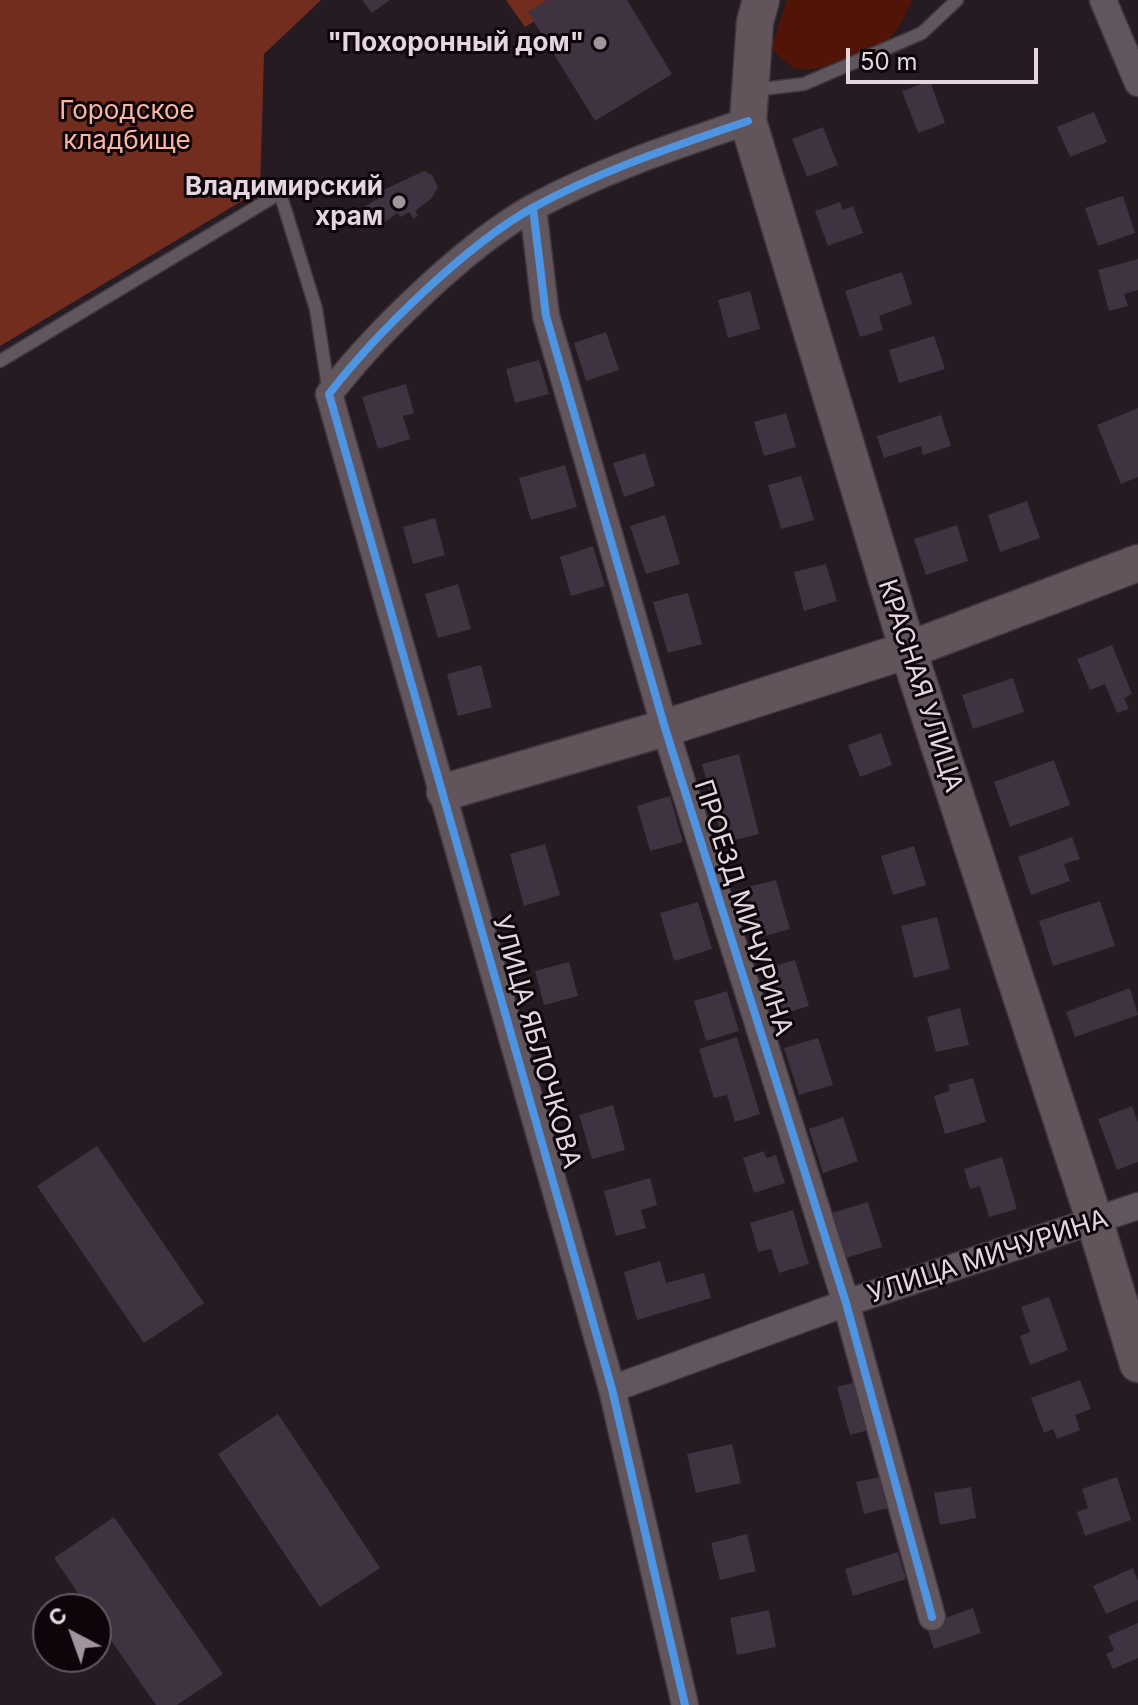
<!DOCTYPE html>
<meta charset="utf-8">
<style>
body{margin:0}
#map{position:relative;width:1138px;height:1705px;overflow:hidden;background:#261b22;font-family:Inter,sans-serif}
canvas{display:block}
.north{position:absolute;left:32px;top:1593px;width:80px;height:80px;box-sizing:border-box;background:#0d050a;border:2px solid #63585f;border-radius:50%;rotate:319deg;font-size:22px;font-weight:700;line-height:32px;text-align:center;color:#e4d5de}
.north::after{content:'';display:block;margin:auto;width:28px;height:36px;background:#a2949c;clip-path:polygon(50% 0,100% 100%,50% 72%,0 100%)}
.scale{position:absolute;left:846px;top:48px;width:192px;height:36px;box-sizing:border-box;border:4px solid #e4d5de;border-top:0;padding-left:10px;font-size:24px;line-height:28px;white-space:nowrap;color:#e4d5de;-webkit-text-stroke:6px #0d050a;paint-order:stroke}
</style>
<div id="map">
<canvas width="1138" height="1705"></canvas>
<div class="north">С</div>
<div class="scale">50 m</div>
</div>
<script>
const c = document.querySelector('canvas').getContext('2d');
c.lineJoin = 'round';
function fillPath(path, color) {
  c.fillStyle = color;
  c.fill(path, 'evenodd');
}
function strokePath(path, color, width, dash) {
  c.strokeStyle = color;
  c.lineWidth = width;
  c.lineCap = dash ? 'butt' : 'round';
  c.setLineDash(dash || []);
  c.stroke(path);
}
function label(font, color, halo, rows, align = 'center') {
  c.font = font + ' Inter,sans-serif';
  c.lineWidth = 6;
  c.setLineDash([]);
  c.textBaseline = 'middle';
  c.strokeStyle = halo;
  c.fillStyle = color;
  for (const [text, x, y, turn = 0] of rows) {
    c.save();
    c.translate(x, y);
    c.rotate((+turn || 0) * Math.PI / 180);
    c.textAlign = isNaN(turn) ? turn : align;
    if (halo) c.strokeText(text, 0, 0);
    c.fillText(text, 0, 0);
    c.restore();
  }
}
const green = new Path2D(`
 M787,0H912C906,14 898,33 885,42C869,53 813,75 795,68C785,64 779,55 771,48Z`);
const forest = new Path2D(`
 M0,0H321L264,54L260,190L0,346Z
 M506,0H569L525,27Z`);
const building = new Path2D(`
 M362,0H390L372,13Z
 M547,0H627L672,74L595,121L528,12Z
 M930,81L945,123L918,133L902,91Z
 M1094,112L1107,142L1070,157L1057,127Z
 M823,127L838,165L807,177L792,139Z
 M424,171L432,175L438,187L432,198L415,211L418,215L414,219L409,212L401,217L397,213L378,228L374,222L367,226L360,216L365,212L364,207L384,195L383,190Z
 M1123,196L1135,233L1098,246L1085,208Z
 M840,202L843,210L853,206L863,233L828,246L815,211Z
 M1138,259V290L1124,294L1128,306L1109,311L1098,270Z
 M902,272L912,304L879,316L883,330L860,337L845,291Z
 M750,291L760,329L728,338L718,300Z
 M606,332L619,370L586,381L574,343Z
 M934,336L945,369L899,383L889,350Z
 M539,360L549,394L515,403L506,369Z
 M406,384L414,413L403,416L410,439L378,449L362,397Z
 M1138,408V477L1121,484L1097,425Z
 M786,413L796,447L764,456L754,422Z
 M941,415L951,446L923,455L921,446L884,458L877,436Z
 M645,453L655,486L624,497L613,463Z
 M565,465L577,507L531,520L519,478Z
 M801,476L814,520L781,529L768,485Z
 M1027,501L1040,538L1000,552L988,515Z
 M665,515L680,564L646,574L630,526Z
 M435,518L445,555L413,564L403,527Z
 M957,525L968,561L926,575L914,539Z
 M593,546L605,586L571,596L560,557Z
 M826,564L837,601L804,611L794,572Z
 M458,584L471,629L438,638L425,594Z
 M688,593L702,644L668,653L653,602Z
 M1112,645L1132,694L1124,698L1129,709L1117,713L1105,684L1090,690L1077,659Z
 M481,665L492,707L458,716L447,674Z
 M1013,678L1024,712L973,729L962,695Z
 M881,733L892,765L860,777L848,745Z
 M739,754L759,834L723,843L702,764Z
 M1054,760L1070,805L1010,827L994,782Z
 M670,796L683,842L650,851L637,806Z
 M1072,837L1080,859L1064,864L1070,881L1031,895L1018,857Z
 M545,844L560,895L524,906L510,854Z
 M914,846L926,885L893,895L881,856Z
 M776,880L790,929L754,939L740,889Z
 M1100,901L1115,946L1053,966L1039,921Z
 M698,902L712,949L674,961L660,913Z
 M937,917L950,969L914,978L901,926Z
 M795,960L809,1006L775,1016L762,970Z
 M569,962L578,996L544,1005L535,971Z
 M1130,988L1138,1015L1075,1037L1066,1012Z
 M727,991L739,1031L706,1041L694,1001Z
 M960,1008L969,1045L936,1052L927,1017Z
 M737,1037L760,1114L735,1122L727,1095L714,1098L699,1049Z
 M818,1038L833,1085L799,1095L784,1048Z
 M973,1078L986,1122L945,1134L934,1096L950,1091L948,1085Z
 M613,1105L625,1150L592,1159L579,1115Z
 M1132,1106L1138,1122V1162L1117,1170L1098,1119Z
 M843,1117L858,1161L823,1173L809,1129Z
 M97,1146L204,1303L144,1343L37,1186Z
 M764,1151L766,1158L776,1155L785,1183L754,1193L743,1158Z
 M1002,1157L1017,1209L989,1217L980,1186L970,1189L964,1169Z
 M650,1178L657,1205L641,1210L646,1228L616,1236L604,1191Z
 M868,1202L882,1247L846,1258L832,1213Z
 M793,1210L809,1264L779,1273L771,1249L758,1252L750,1223Z
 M660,1261L666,1283L704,1273L711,1298L637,1320L624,1272Z
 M1049,1297L1068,1350L1030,1365L1020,1336L1030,1332L1021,1307Z
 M1080,1380L1091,1409L1075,1415L1080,1430L1057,1439L1053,1429L1044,1433L1031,1398Z
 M860,1381L872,1429L850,1435L837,1387Z
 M278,1414L380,1568L320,1607L218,1454Z
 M732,1444L741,1483L696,1493L687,1454Z
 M880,1477L888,1508L864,1514L856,1482Z
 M1117,1477L1131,1520L1085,1536L1077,1512L1088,1508L1082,1489Z
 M971,1487L976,1518L940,1525L934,1493Z
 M114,1517L223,1674L177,1705H156L96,1619V1609H89L54,1558Z
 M747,1534L756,1571L720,1580L711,1543Z
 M898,1552L906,1579L853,1596L845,1569Z
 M1133,1568L1138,1581V1600L1106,1614L1093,1586Z
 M973,1608L981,1633L934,1649L926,1625Z
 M769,1610L776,1647L737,1655L730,1618Z
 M1138,1623V1658L1113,1669L1106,1654L1114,1650L1108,1636Z`);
const lane = new Path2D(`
 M754,90L804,84L922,33L957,0
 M0,361L280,193L316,309L329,393`);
const street = new Path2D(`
 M1103,0L1138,83
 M533,208L546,316L665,728L846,1303L932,1617
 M612,1389L846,1303L1138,1206
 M685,1705L612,1389L329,394C376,333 466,245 534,207C602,170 675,146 748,121`);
const secondary = new Path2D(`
 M761,0L755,22L748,121L908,650L1095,1222L1138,1364
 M445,792L665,728L908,650L1138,563`);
const cycleway = new Path2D(`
 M533,208L546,316L665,728L846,1303L932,1617
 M685,1705L612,1389L329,394C376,333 466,245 534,207C602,170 675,146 748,121`);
const markers = [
 [600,43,8,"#a2949c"],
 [399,202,8,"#a2949c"]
];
const poiNames = [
 ["\"Похоронный дом\"",584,43],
 ["Владимирский",383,187],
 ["храм",383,217]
];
const parkNames = [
 ["Городское",127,111],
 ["кладбище",127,141]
];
const streetNames = [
 ["КРАСНАЯ УЛИЦА",920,686,72],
 ["ПРОЕЗД МИЧУРИНА",743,908,72],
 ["УЛИЦА ЯБЛОЧКОВА",536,1042,74],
 ["УЛИЦА МИЧУРИНА",988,1257,-18]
];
fillPath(green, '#511407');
fillPath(forest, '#722d1f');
fillPath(building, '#3f3241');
strokePath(lane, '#41373d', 15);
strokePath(street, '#41373d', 29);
strokePath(secondary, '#41373d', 39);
strokePath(lane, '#61565d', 12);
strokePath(street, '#61565d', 26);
strokePath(secondary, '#61555b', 36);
strokePath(cycleway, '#4d94e3', 8);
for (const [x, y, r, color] of markers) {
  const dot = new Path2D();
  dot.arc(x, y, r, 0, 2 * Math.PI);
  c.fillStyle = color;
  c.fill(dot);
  strokePath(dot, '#0d050a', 3);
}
label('bold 26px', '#e4d5de', '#0d050a', poiNames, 'right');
label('26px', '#fbb5a3', '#0d050a', parkNames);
label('26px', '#e4d5de', '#0d050a', streetNames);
</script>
